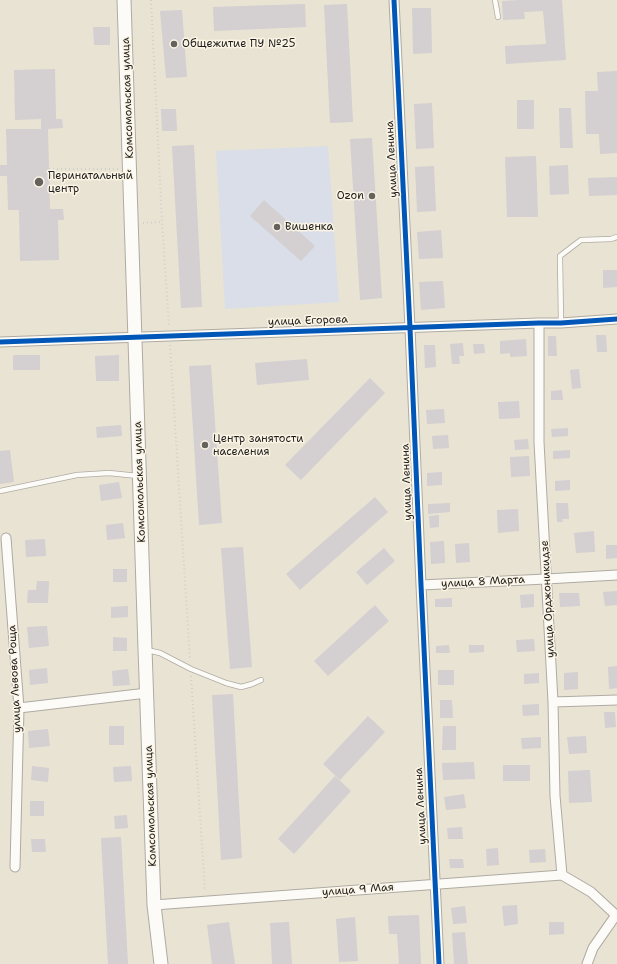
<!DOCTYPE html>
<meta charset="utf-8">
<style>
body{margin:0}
canvas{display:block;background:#e8e3d3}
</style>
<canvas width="617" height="964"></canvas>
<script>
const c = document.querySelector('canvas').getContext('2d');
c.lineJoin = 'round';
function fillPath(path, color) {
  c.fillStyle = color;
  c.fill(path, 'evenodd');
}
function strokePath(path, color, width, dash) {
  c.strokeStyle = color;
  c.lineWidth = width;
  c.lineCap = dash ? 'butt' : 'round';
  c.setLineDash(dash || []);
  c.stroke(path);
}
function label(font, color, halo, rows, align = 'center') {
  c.font = font + ' "Shantell Sans",sans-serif';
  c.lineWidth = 3;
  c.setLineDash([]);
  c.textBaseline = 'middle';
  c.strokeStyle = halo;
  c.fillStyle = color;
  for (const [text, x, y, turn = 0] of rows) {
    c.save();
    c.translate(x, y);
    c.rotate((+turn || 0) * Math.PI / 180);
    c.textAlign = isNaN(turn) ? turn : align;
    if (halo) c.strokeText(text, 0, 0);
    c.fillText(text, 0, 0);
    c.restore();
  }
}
const built = new Path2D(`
 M328,146L339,302L225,309L216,151Z`);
const building = new Path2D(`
 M520,0H562L566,60L506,64L505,46L546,44L543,11L524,12L525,19L503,20L502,1Z
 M305,4L306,27L214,31L213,7Z
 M347,4L353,122L330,123L324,5Z
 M412,8H431L432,53L413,54Z
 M182,10L187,77L166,78L160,11Z
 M93,27H110V45H94Z
 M55,69L56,119H62L63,128L48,129L50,209H63L64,220H58L59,260L20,261L19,210H8L7,176H0V165H7L6,129H41V119L15,120L14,70Z
 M617,71V153L600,154L599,134H586L585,91H598L597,72Z
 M517,100H534V129H517Z
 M432,103L434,148L416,149L414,104Z
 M559,108H571L573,148H560Z
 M161,109H176L177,131H162Z
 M372,138L382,298L360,300L350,139Z
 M194,145L202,307L181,308L172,146Z
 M536,156L538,217H507L505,157Z
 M568,165L569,194L550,195L549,166Z
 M434,166L436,211L417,212L415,167Z
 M617,177V195L589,196L588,178Z
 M264,200L315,246L301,261L250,216Z
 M441,230L443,258L419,259L417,232Z
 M603,270H617V287L603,288Z
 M443,281L445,308L421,310L419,282Z
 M596,335H606L607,352H597Z
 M548,336H556L557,356H548Z
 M526,339L527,356L510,357V353L500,354V341Z
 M463,343L464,356H459L460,364H452L450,344Z
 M473,344H484L485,353L474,354Z
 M424,345H435L436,367L425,368Z
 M13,355H40V370H13Z
 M119,355V381H96L95,356Z
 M307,359L309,380L257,385L255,363Z
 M211,365L222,523L199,525L189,366Z
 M579,369L581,388L572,389L570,370Z
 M370,378L385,393L301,480L285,465Z
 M562,390L563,400H551V391Z
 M519,401L520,418L499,419L498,402Z
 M444,409L445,423L427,424L426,410Z
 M121,425L122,436L97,438L96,427Z
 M568,428V436L552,437L551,429Z
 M448,435L449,448L433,449L432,436Z
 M528,439L529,449L515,450L514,440Z
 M10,450L14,482L0,484V451Z
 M570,450V458L553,459V451Z
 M529,456L530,476L511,477L510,457Z
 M442,472V485L427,486V473Z
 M570,480V490L555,491V481Z
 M119,482L122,498L101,501L99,485Z
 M375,497L388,512L300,590L286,574Z
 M450,503V512L428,514V504Z
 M556,503H568L569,519H562L563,522H557Z
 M518,509L519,531L498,533L497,510Z
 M439,515V527L430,528L429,516Z
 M123,523L125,538L107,540L106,525Z
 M594,531L595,552L576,553L574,533Z
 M45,539L46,556L26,557L25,540Z
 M444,541L445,563L431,564L430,542Z
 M469,543L470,562L456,563L455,544Z
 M606,545H617V558L606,559Z
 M243,547L252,667L230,669L221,548Z
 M384,548L395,561L367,585L356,572Z
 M113,569H127V582H113Z
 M37,581H49L48,603H27L28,590H36Z
 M617,591V605L605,606L603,592Z
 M559,593H579L580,606L560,607Z
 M534,594V607L521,608L520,595Z
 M452,598V607H435V599Z
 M375,605L389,621L328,676L314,661Z
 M128,606V617L111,618V607Z
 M47,626L49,646L29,648L27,627Z
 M113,637L127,638V651H113Z
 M534,639L535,651L517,652L516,640Z
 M449,645L450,653H436V646Z
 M469,645H484V652L469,653Z
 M617,666V688L609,689L608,667Z
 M47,668L48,683L30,685L29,670Z
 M128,669L130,685L113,686L112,671Z
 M438,670H454V685H438Z
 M578,672V689L564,690V673Z
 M539,673V683L524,684V674Z
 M233,694L242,858L221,860L212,695Z
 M440,700H452L453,718H440Z
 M539,704V715L523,716L522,705Z
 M604,712H615L616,727L605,728Z
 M368,716L385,732L340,780L323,764Z
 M109,726H124V745H109Z
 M443,726H456V750H442Z
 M48,729L50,746L29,748L28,731Z
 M586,736L587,753L569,754L567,737Z
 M541,737V748L522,749L521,738Z
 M474,762L475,779L443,780L442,763Z
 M503,765H530V781H503Z
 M32,766L49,768L48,782L31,780Z
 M131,766L132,781L114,782L113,767Z
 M590,770L592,802L569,803L568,771Z
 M335,776L351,791L294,854L278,839Z
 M464,794L466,808L446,810L444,797Z
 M30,801H44V816H30Z
 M127,815L128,828L115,829L114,816Z
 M462,827L463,839H448L447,828Z
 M121,837L128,964H108L101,838Z
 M31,839H45L46,852H32Z
 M498,848L499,865L487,866L486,849Z
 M545,849L546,862L530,863L529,850Z
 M449,859H463L464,868H450Z
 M517,905L518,924L504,926L502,906Z
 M465,906L467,923L453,924L451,908Z
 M419,915L421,964H399L397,934H389L388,916Z
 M355,917L358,961L339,962L336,919Z
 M229,922L235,964H212L207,925Z
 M289,922L292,964H272L270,923Z
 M549,922H564V934L549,935Z
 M465,932L468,964H454L452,933Z`);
const path = new Path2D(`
 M151,0L162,222L169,326
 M49,169H118
 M143,223L162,222
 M170,345L190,660
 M191,676L205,891`);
const lane = new Path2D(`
 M495,0L498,17
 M561,323L560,256L581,240L611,239L617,237
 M0,491L77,475L109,473L138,476
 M147,650L160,653L191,669L226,683L241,687L252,684L261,680`);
const street = new Path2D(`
 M394,0L410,328L421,585L439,964
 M539,323V442L553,702L555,796L562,875
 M0,342L539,323H561L617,319
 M6,538L19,708L15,867
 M421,585L546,579L617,575
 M553,702L617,700
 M19,708L147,693
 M562,875L591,892L617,916
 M154,905L562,875
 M587,964L593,948L616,915`);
const secondary = new Path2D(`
 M124,0L145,649L154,905L161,964`);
const cycleway = new Path2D(`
 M394,0L410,328L421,585L439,964
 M0,342L539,323H561L617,319`);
const markers = [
 [174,44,4,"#63625c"],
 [39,182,5,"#63625c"],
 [372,196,4,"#63625c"],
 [277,227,4,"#63625c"],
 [205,445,4,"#63625c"]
];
const poiNames = [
 ["Общежитие ПУ №25",182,44],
 ["Перинатальный",48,176],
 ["центр",48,189],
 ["Ozon",364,196,"right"],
 ["Вишенка",285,227],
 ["Центр занятости",213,439],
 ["населения",213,452]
];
const streetNames = [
 ["Комсомольская улица",128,98,-92],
 ["улица Ленина",392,159,-93],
 ["улица Егорова",308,321,-2],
 ["Комсомольская улица",140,482,-92],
 ["улица Ленина",407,482,-92],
 ["улица 8 Марта",483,582,-3],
 ["улица Орджоникидзе",548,599,-93],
 ["улица Львова Роща",15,679,-93],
 ["Комсомольская улица",151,806,-92],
 ["улица Ленина",421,806,-93],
 ["улица 9 Мая",358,890,-4]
];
fillPath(built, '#dadee8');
fillPath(building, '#d4cfd1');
strokePath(lane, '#afaba2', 6);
strokePath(street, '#afaba2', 11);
strokePath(secondary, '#afaba2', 15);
strokePath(path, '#d0cfcb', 2, [1, 3]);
strokePath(lane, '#fcfbf8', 4.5);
strokePath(street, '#fcfbf8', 9);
strokePath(secondary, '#fcfbf8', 13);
strokePath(cycleway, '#0057b8', 5);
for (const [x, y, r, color] of markers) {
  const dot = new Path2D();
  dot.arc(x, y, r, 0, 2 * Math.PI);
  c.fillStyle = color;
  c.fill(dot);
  strokePath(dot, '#fcf5e5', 1.5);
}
label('11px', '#1c1c1c', '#fcf5e5', poiNames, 'left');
label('11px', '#1c1c1c', '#fcf5e5', streetNames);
</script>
